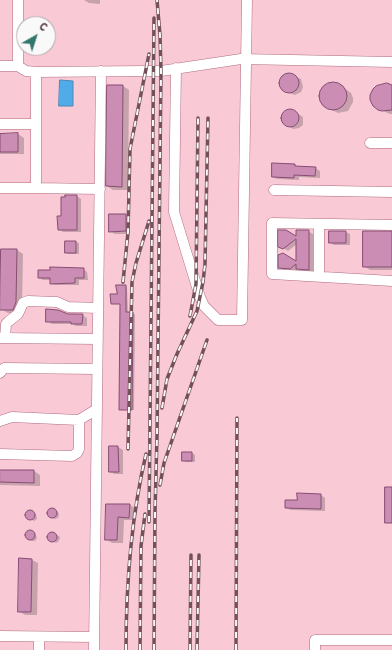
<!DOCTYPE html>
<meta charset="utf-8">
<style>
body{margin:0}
#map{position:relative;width:392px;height:650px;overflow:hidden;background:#f9cad6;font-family:Overpass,sans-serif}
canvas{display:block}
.north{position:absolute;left:16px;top:16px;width:40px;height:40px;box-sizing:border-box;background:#f9f9f9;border:1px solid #b4a8ab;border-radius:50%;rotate:39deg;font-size:11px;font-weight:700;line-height:16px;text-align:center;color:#4c2e36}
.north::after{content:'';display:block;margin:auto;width:14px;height:18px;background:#32776c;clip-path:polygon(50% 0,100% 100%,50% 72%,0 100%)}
</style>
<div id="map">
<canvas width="392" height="650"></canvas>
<div class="north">С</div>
</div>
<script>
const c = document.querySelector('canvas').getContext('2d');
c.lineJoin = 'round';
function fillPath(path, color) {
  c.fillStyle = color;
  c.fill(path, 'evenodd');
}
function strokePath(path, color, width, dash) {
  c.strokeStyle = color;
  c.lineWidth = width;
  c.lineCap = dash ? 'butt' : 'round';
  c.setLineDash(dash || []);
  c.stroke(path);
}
const water = new Path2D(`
 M60,80L73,81V106H59Z`);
const shadow = new Path2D(`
 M84,0H100V4L89,3Z
 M287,74L301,79L303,87L301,92L295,95L289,93L284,90L280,85L281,79Z
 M331,83L340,85L351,93L353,98V102L348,111L338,113L326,107L323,104L320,98L323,89Z
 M123,86L129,90L128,190H113L107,186Z
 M392,86V114H390L379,109Z
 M291,109L303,117V125L299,128L293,129L284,123L282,115L286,111Z
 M18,134L24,138V154H0V135Z
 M294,165L298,167L315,168L320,171V178L299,177V180L277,179L273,177Z
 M77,196L81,199V232H63L59,229L62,217Z
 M126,215L130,217V234H115L110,231Z
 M308,231L313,234V272L301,271L298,269L295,271L284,270L280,267L297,263V244L288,251L280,246Z
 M346,232L350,234V245H334L330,242Z
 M392,232V270H370L364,266Z
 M76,242L79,243V254H68L66,252Z
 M17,250L23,254L22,306L19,313H8L1,309Z
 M83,269L87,272L88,280H79V285H55L51,283V280H43L39,278Z
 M126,286L127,287L128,313L135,314L134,410L120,409L121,304L112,303Z
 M68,314L82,315L87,318V326H76L73,324H52L47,321Z
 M110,447H118L123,450V474H115L110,472Z
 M192,453L195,455V462H186L183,460Z
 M0,471H34L40,475V486L0,485Z
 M321,495L325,498V511L291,510L286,508L297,501Z
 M106,505H130L136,509L135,520H124L123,543H112L106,539Z
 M51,509L58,512L59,515L58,518L55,519L49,517L48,514L49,510Z
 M28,511H30L36,514L37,519L34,521L27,517L26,514Z
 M28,531H32L35,533L37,538L35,541H32L26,536Z
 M51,533L59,536L60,538L58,542L56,543L50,540L48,538L49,534Z
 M32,560L38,563L37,615H25L19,611Z`);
const building = new Path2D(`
 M279 83a10 10 0 1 1 20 0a10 10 0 1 1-20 0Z
 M319 96a14 14 0 1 1 28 0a14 14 0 1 1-28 0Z
 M387,83L392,85V110L382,111L378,110L373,106L370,100V95L373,89L376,86Z
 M107,85H123L122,187L106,186Z
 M281 118a9 9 0 1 1 18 0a9 9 0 1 1-18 0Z
 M18,133V152H0V134Z
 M272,163L295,164V166L316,167L315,176L294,175V178L272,177Z
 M65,195H77V230H58L57,216H61V197H65Z
 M109,214H126V231L109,232Z
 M278,230H286L296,236V230H309V270L296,269V264L290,269L278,268V255L283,253L296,261V239L283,249L278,247Z
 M329,231H346V243H329Z
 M363,231H392V267H363Z
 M65,241H76V253H65Z
 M1,249H17L16,302L13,310H0Z
 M50,267L84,268V278H75V283L50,284V278H38V270H50Z
 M116,285H126V312H133L132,410H119L120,304H111L110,294H117Z
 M46,309L58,310L68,314H83L82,324H71V322H46Z
 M109,446H118L119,472H109Z
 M182,452H192V461H182Z
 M0,470H34V483L0,482Z
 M385,487H392V523H385Z
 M297,493L321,494V509L285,508V500H297Z
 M106,504H130L129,518L118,517L117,540H105Z
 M47 513a5 5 0 1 1 10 0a5 5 0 1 1-10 0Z
 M25 515a5 5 0 1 1 10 0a5 5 0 1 1-10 0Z
 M25 535a5 5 0 1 1 10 0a5 5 0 1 1-10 0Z
 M47 537a5 5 0 1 1 10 0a5 5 0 1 1-10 0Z
 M19,558L32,559L31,612H18Z`);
const minor = new Path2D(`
 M18,0V66
 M0,66H18L26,71L36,72L146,71H161L241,59L392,62
 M176,68L174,212L200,297L204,306L218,320H242L247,0
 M36,72V188L100,189
 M0,124H36
 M370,143H392
 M0,188H36
 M274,190L392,192
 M319,224V276
 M392,225L272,223V274L392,281
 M0,338L98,339
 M5,338L6,324L9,321L18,314L23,303L28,301L57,302L68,307L98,308
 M0,373L4,368L97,369
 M0,421L12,417L79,420L97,409
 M0,454L72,456L77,453L79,449V420
 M0,636L94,637
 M39,650V637
 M94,650L101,71
 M315,650V640H392`);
const rail = new Path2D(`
 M123,282L128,232L130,149L149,54
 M190,316L196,284L198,118
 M162,408L167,379L177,354L197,311L203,282L205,264L208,118
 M128,449L132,282L136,263L149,221
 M160,485L164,463L207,340
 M149,522L154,18
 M126,650C126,584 131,518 146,454
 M140,650L141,546L145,514
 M154,650L155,512L157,436L161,71L160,35L157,0
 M190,650L191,555
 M197,650L199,555
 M236,650L237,418`);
fillPath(water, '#50abe9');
strokePath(water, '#4f86b3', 1);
fillPath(shadow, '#0003');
fillPath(building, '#cc8db5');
strokePath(building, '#854d72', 1);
strokePath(minor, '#b06b7f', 11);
strokePath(minor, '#fff', 10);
strokePath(rail, '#73515a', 3.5);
strokePath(rail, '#f9f9f9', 2, [6]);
</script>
